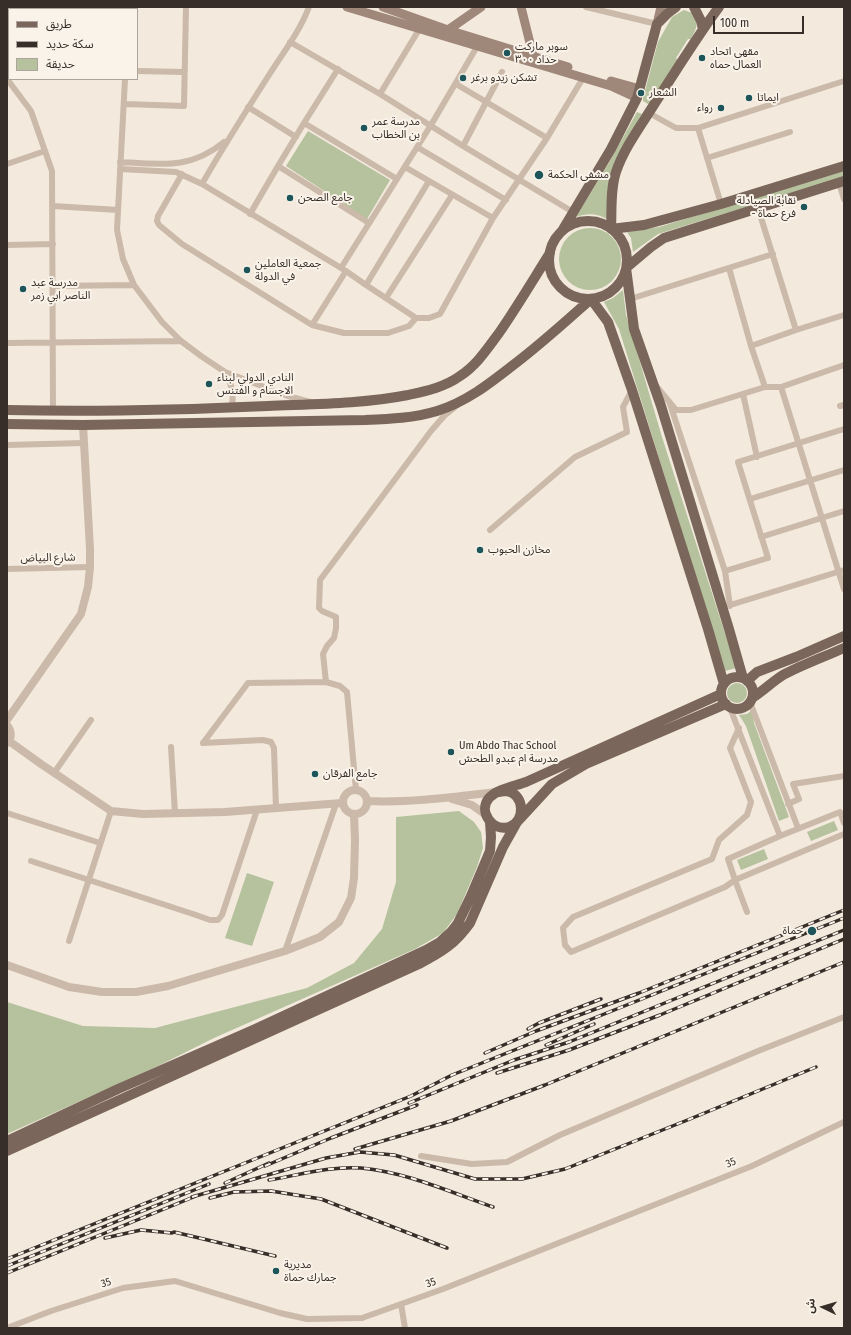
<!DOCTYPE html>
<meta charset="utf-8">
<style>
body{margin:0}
#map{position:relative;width:851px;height:1335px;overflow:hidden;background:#f3e9dd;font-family:"Fira Sans Condensed","Noto Sans Arabic",sans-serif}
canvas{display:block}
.frame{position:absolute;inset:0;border:8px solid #382e29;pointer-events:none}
.legend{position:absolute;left:8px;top:8px;width:130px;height:72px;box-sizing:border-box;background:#faf3ea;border:1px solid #aca49d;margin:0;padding:5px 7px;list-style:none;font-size:12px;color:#382e29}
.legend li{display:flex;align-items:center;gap:8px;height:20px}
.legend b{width:20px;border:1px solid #aca49d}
.north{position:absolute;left:803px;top:1287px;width:40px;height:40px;-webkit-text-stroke:3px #faf3ea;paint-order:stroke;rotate:275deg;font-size:11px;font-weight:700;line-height:16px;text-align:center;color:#382e29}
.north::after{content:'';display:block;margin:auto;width:14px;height:18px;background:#382e29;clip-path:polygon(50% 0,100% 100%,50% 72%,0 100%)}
.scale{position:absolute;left:713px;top:16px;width:91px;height:18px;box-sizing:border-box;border:2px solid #382e29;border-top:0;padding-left:5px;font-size:12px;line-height:14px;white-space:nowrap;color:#382e29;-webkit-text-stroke:3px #faf3ea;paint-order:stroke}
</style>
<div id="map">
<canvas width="851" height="1335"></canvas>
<div class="frame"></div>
<ul class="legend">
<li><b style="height:5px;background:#7a665a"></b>طريق</li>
<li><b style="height:5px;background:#382e29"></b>سكة حديد</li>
<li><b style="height:11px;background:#b5c29d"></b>حديقة</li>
</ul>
<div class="north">ش</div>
<div class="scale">100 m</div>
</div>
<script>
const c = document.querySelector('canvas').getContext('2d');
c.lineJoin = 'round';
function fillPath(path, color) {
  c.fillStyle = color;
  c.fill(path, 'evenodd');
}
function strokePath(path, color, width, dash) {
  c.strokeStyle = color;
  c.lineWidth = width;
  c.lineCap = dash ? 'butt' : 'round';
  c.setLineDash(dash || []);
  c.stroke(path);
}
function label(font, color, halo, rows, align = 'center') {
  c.font = font + ' "Fira Sans Condensed","Noto Sans Arabic",sans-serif';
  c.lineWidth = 4;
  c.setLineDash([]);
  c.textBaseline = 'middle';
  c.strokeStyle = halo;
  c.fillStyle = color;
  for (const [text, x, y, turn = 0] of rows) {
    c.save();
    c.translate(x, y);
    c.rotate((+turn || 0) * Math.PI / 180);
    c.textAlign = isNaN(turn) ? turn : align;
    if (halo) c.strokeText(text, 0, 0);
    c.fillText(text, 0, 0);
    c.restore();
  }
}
const green = new Path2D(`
 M684,10L692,13C699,25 697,27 691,39H688L676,58L679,61L654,101L648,104L643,101V98L658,42L672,17Z
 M637,112L642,114L618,155L608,186L607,219C597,213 587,213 576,217L610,161Z
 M308,131L390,180L367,219L286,166Z
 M844,171V177L658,234L633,252L631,238L627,232L659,227Z
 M559 259a31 31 0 1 1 62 0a31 31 0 1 1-62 0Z
 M623,290L626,315L662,437L736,668L725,671L619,329L604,302L613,298Z
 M727 693a10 10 0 1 1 20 0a10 10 0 1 1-20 0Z
 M752,710L754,723L789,817L779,821L746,726L739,715L747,714Z
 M459,811L474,822L481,832L483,848L477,867L457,914L443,933L415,949L214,1038L158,1066L7,1134V1002L83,1026L155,1028L307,988L354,963L382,929L396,882V817Z
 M834,821L838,830L811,841L807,832Z
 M764,849L768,859L741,870L737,860Z
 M247,873L274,882L252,946L225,938Z`);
const minor = new Path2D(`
 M586,7L657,24
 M27,9V7
 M128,9V7
 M290,42L380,94L463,146L573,212
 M7,45L9,43
 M137,71L184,72
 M7,79L31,111L52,171L53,411
 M125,79L117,230L123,259L134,285L162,322L181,341L201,356L225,372L288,396L310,402
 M456,84L547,138
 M380,94L420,28
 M124,104L184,106L186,7
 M248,107L296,137
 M649,113L676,128H698L844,81
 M304,123L338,69
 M698,128L721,204
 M463,146L502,72
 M417,147L506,200
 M707,158L790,132
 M120,162C161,164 190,170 224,142
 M7,164L45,151
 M405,167L493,218
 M120,169L176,172L202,184L346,271L366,285L416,318H429L440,314L493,218L547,138L583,78
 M182,174L158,216L157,221L159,225L182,244L312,325L344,333H388L409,326L416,318
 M839,183L844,199
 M202,184C223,147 246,111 269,75C283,53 300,31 309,7
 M53,206L118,210
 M758,208L796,330
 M250,214L278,166
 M369,223L278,166L304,123L397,179
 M7,245L53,244
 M341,268L431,125L478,45
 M729,268L751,346L765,387
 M366,285L429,181
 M53,286L134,285
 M386,298L452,195
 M630,299L773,254
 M312,325L346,271
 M7,343L181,341
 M751,346L796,330L844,315
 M225,372C232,383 234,394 232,408
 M657,387L676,410H691L765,387H781L844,365
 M781,387L844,589
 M743,394L757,457
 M670,404L725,571L730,606
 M840,406L844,405
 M7,445L84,443
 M750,499L844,470
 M490,530L575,457L627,432L623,407L632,390
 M761,537L844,511
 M7,569L90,567
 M725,571L768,558L738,462L844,429
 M727,606L844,570
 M326,682L323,654L327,646L334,638L336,628V617L322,611L319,608L320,580L431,431L444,416L454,408
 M750,702L798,828
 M730,708L780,836
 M739,728L730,748L751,802L747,815L719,840L712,859L573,917L563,928L565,945L571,952L725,887L735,880L747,912
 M203,743L248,683L326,682L340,686L347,692L356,790
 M203,743L263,740L271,742L274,748L276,809
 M171,747L175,813
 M54,773L91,720
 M788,804L799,799L793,784L844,776
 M7,813L100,843
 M844,823L840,812L780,836L728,859L735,880L844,834
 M31,861L196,915L210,920H218L222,915L257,810
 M69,941L111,811
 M285,951L336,804
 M421,1156L472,1164L507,1162L560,1135L758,1051L844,1017
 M401,1304L405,1328
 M7,1328L51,1311L123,1288L175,1281L280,1313L307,1319L362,1318L443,1289L752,1166L844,1122`);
const tertiary = new Path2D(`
 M7,720L81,614L88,587L90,567V549L83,425
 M7,725C12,731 12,738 7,743
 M9,741L41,764L111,811L143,814L225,812L342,803
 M343 802a12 12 0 1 1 24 0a12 12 0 1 1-24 0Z
 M452,799L472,805L486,815
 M367,801C410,803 453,797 496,792
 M7,965L69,987L102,992H136L168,986L285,951L320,937L339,922L351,898L354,878L355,840L354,815`);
const secondary = new Path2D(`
 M347,7L611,86L637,98
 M383,7L448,30L568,67
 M521,7L533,55
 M657,24L661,7
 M448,30L481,7
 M611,81L640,89`);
const primary = new Path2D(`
 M694,7L701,21L703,29
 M719,7C696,38 676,71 655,103C642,124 624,148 616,172C610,190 612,210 611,229L644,225L721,204L844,166
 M549 260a39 39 0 1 1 78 0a39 39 0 1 1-78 0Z
 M562,231L611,149L637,98L657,24L668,13L676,7
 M7,410C94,412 181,410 268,406C315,404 362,404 408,395C426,391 445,387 460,376C477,365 487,349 499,333C517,307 533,280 550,253
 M7,424L83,425L365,420C390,419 414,418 437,411C466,402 489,384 512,366C540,345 565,322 591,299L608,322L632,390L708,629L724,684
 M721 693a16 16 0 1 1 32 0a16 16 0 1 1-32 0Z
 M743,678L729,629L661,406L634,329L626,268L651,247L664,238L844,181
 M747,681L757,672L796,657L844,636
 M752,698C763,691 772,682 783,675C802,665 824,657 844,648
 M497,792C500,792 503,791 506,791C525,793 526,822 509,827C492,832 478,811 489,798C497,789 515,786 526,782L721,694
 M7,1141L118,1089L253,1030L426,950L440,942L451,932L458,923L471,896L490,851L491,837L490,822
 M7,1151L419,964C442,952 455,944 470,923L503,847L517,822L552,784L586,764L726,704`);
const rail = new Path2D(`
 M528,1029L539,1023L601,999
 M546,1045L594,1024
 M485,1053L536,1031L639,993L844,910
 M497,1073L569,1050L660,1015L844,939
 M409,1103L514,1060L569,1042L844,930
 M355,1149L451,1121L545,1085L844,962
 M265,1166L331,1138L417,1105
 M269,1180C299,1175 330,1166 361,1168C406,1172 450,1192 493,1207
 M225,1183L269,1163
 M192,1197L326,1158L360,1152L394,1155L475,1179H522L565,1169L690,1119L816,1067
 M210,1198L234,1192L271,1191L321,1199L447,1248
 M105,1238L141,1230L172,1233L174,1232L275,1256
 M7,1259L411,1096L452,1075L844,918
 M7,1266L209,1184
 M7,1273L196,1196`);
const markers = [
 [507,53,4,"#1d555a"],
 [702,58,4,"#1d555a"],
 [463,78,4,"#1d555a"],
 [641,93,4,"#1d555a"],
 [749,98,4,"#1d555a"],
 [721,108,4,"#1d555a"],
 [364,128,4,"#1d555a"],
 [539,175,5,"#1d555a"],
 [290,198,4,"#1d555a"],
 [804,207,4,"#1d555a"],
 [247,270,4,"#1d555a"],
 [23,289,4,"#1d555a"],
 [209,384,4,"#1d555a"],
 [480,550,4,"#1d555a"],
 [451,752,4,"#1d555a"],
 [315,774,4,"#1d555a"],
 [812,931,5,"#1d555a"],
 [276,1271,4,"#1d555a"]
];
const poiNames = [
 ["سوبر ماركت",515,47],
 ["حداد ٣٠٠",515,60],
 ["مقهى اتحاد",710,52],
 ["العمال حماه",710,65],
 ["تشكن زيدو برغر",471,78],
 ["الشعار",649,93],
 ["ايماتا",757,98],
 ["رواء",713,108,"right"],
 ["مدرسة عمر",372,122],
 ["بن الخطاب",372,135],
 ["مشفى الحكمة",548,175],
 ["جامع الصحن",298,198],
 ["نقابة الصيادلة",796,201,"right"],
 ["- فرع حماة",796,214,"right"],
 ["جمعية العاملين",255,264],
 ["في الدولة",255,277],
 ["مدرسة عبد",31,283],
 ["الناصر ابي زمر",31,296],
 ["النادي الدولي لبناء",217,378],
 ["الاجسام و الفتنس",217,391],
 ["مخازن الحبوب",488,550],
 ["Um Abdo Thac School",459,746],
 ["مدرسة ام عبدو الطحش",459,759],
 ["جامع الفرقان",323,774],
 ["حماة",803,931,"right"],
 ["مديرية",284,1265],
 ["جمارك حماة",284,1278]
];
const streetNames = [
 ["شارع البياض",48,558,-1],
 ["35",731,1163,-22],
 ["35",106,1283,-18],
 ["35",431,1283,-20]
];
fillPath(green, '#b5c29d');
strokePath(minor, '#cbb9a9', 6);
strokePath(tertiary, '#cbb9a9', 8);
strokePath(secondary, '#9f887a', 9);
strokePath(primary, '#7a665a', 10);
strokePath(rail, '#382e29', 3.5);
strokePath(rail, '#faf3ea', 2, [6]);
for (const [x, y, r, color] of markers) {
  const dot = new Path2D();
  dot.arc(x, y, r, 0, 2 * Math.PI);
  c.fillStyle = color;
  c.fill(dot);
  strokePath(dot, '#faf3ea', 1.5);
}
label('11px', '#382e29', '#faf3ea', poiNames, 'left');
label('11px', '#382e29', '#faf3ea', streetNames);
</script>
